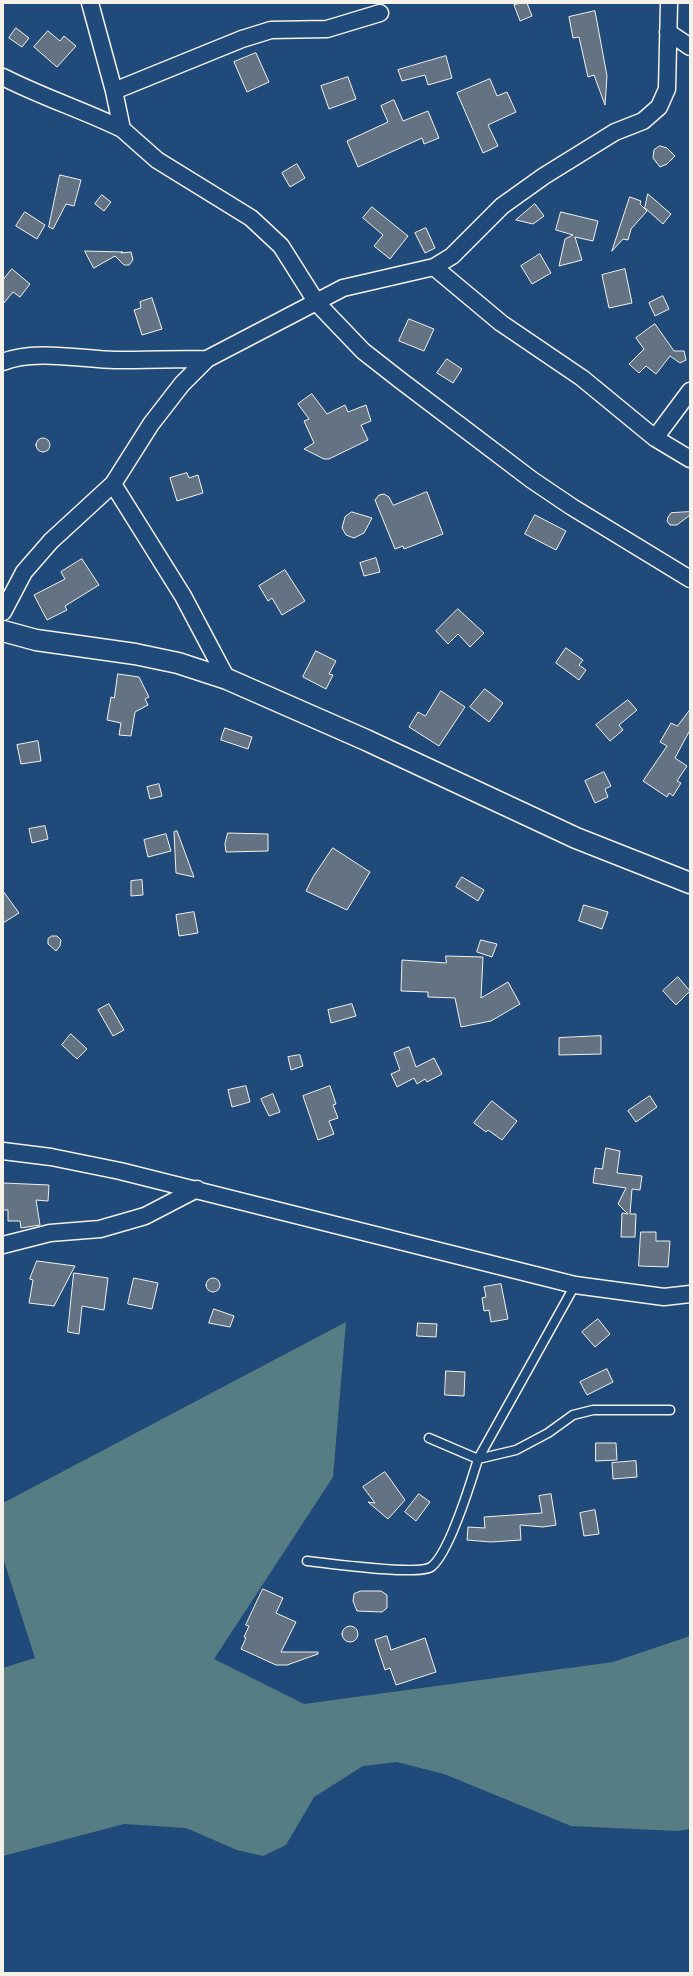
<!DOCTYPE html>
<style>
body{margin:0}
#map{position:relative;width:693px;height:1976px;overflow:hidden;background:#1f4a7a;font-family:Itim,sans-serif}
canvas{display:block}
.frame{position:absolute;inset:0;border:4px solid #f4f1e8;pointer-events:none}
</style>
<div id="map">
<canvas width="693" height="1976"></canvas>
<div class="frame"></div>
</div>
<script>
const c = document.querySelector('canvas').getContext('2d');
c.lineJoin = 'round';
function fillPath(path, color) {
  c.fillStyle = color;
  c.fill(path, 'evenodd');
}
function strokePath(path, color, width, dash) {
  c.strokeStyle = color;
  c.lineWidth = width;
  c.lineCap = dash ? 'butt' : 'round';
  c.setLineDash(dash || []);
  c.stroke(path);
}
const green = new Path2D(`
 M346,1322L333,1477L214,1659L304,1704L613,1662L690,1636V1829L677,1831L571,1826L444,1774L397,1762L363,1766L314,1797L286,1845L263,1856L237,1850L186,1828L124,1824L3,1856V1668L35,1658L3,1558V1503Z`);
const building = new Path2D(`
 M522,3H527L532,16L520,21L514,5Z
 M595,11L607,76L605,105L594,75L588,77L579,37L573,38L569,17Z
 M16,28L29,38L22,47L9,38Z
 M48,31L60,41L64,36L76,46L57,67L34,47Z
 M256,53L269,82L247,92L234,62Z
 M446,56L452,78L428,85L425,75L402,81L398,70Z
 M348,77L356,99L329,109L321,86Z
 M490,79L497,96L507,92L516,112L488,125L498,146L483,153L457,93Z
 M394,100L403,121L428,111L439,138L424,144L422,138L358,167L347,141L388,122L381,106Z
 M660,146L667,148L675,156L667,164L660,167L653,158L654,150Z
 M297,164L305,178L290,187L282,173Z
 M60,175L81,180L74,206L66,204L53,229L49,227Z
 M648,194L671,214L663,224L645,208Z
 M102,195L111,202L104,211L95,204Z
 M630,197L641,201L640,204L647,211L631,229L628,240L623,239L612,251Z
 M535,204L544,216L533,224L516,220Z
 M372,207L408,236L390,259L374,246L383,235L363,218Z
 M25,212L45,225L37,239L16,226Z
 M561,212L598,221L593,241L575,237L582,260L559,266L565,239L573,235L556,230Z
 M426,228L435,248L425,253L415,233Z
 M85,251L123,252L121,253L131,252L133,260L129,265H124L115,256L94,268Z
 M540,254L551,273L532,284L521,266Z
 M12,269L30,284L20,297L13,292L3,304V280Z
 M625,269L632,303L609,308L602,275Z
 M663,296L669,309L655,316L649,303Z
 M152,298L162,329L142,335L134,310L141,308L140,302Z
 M409,319L434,329L424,351L399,341Z
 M655,324L674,351H684L686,360L680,363L670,356L656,374L646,366L639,373L629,364L644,349L636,338Z
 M447,359L462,369L453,383L437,373Z
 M312,394L327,414L345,405L348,412L366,405L371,421L361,425L368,440L329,459H324L304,449L314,443L304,421L309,419L298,404Z
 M36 445a7 7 0 1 1 14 0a7 7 0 1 1-14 0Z
 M187,473L189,478L198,475L203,493L177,501L170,478Z
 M427,492L443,534L404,549L403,546L395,549L375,500L379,495L384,494L389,497L393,505Z
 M352,512L372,518L364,533L354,538L346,535L342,528L345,517Z
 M690,512V515L677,525H670L667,521L668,517L671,513Z
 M535,515L566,531L556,550L525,534Z
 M376,558L380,572L364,576L360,563Z
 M82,559L99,585L65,606L67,610L47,620L34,595L65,579L61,572Z
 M285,570L305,601L282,615L272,598L268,601L259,586Z
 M458,609L484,633L470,647L458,634L448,644L436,631Z
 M566,648L583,660L579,665L586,670L579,680L556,663Z
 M316,651L336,661L329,674L333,675L326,689L303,677Z
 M118,674L139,677L149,697L145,699L148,705L135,712L131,736L119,735L121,723L107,720L111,697L114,698Z
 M485,689L503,703L489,722L470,707Z
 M441,691L465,707L439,746L409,727L418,712L425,716Z
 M628,700L637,710L619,725L623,730L610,741L596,725Z
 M690,710V730L675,758L687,766L677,781L681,783L673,796L669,793L667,797L643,781L667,746L660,742L671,723L677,726Z
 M225,728L252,737L248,749L221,740Z
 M38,741L41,761L21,764L17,745Z
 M604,772L611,786L605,789L608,797L595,803L585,781Z
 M159,784L162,796L150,799L147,787Z
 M45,826L48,839L32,843L29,829Z
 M177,831L194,877L176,873L174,832Z
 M228,833L268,834V851L226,852L225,844Z
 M166,834L171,851L148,857L144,840Z
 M333,848L370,872L347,910L306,891L313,877Z
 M462,877L484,890L478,901L456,887Z
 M142,880L143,895L131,896V881Z
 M3,891L19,913L3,923Z
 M584,905L608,912L602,929L579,921Z
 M194,912L198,933L179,936L176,915Z
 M52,936H57L61,940L60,946L56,951L48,944V939Z
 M481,940L497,944L492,957L477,952Z
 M446,956L483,957L481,998L508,982L520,1004L491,1021L461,1027L455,998L428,997V992L401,991L402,960L446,963Z
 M678,977L690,991L676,1005L663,991Z
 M109,1004L124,1030L113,1036L98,1010Z
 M352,1004L356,1016L331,1023L328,1010Z
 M71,1034L87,1049L77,1059L62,1045Z
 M601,1036V1054L559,1055V1038Z
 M409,1047L416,1067L434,1058L442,1074L427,1082L425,1079L417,1084L414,1078L397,1087L391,1074L400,1070L394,1053Z
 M300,1055L303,1066L291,1070L288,1057Z
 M246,1086L250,1102L232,1107L228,1090Z
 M330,1086L336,1104L333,1105L338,1118L329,1121L334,1134L318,1140L303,1096Z
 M273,1094L280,1112L269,1116L261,1099Z
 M650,1096L657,1107L636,1122L628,1111Z
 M492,1101L517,1121L502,1140L488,1130L486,1132L474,1123Z
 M606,1148L620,1151L617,1173L642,1176L640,1190L632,1189L630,1214H636L635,1237H621L622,1213L628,1214L618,1204L626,1188L593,1183L595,1168L602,1169Z
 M3,1183L49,1185L48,1201L36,1200L40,1225L21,1228L20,1221H8V1210H3Z
 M641,1232H656V1241H670L668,1267L639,1266Z
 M37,1261L75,1266L54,1306L29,1303L33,1280L30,1279Z
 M74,1273L108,1278L104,1310L82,1306L79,1334L68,1332Z
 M206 1285a7 7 0 1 1 14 0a7 7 0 1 1-14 0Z
 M134,1278L158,1283L152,1309L128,1304Z
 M501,1284L508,1319L491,1322L489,1310L484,1311L482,1298L486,1297L484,1287Z
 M214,1309L234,1316L230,1327L209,1323Z
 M598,1319L610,1334L595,1347L582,1332Z
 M418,1323L437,1324L436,1337L417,1336Z
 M607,1369L613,1382L587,1395L580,1382Z
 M446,1371L465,1372L464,1396L445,1395Z
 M596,1443H616L617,1460L596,1461Z
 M636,1461L637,1477L613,1479L612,1463Z
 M385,1472L405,1500L388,1519L368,1502L375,1503L363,1487Z
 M419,1494L430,1502L416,1521L405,1512Z
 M551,1494L556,1525L543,1527L520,1525L521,1540L491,1542L467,1540L468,1527L485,1528L484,1517L542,1513L539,1496Z
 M595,1510L599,1534L584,1536L580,1513Z
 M263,1589L283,1598L276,1613L296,1622L281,1652H318V1654L287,1665H276L241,1649L246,1638L244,1637L249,1626L246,1625Z
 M361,1591H381L387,1595V1608L382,1612L357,1611L353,1601L354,1594Z
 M342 1634a8 8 0 1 1 16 0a8 8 0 1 1-16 0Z
 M387,1636L391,1650L425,1638L436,1672L396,1685L390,1668L385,1670L375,1640Z`);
const service = new Path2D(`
 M429,1438L478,1459L575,1285
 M307,1561C328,1563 417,1576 431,1567C449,1554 471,1482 478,1459L516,1450L548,1433L573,1415L593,1410H670`);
const minor = new Path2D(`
 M90,3L114,91L122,129L157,160L251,218L281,246L317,303L363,351L400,380L532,480L572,507L690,579
 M668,32L690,47
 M3,77C42,97 83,110 122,129
 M114,91L242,39L271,30L327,29L380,13
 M434,267L501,323L582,378L655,438L690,459
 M3,362C33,349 82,359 115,360C146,360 176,359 207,359
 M655,438L690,391
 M113,484L183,596L227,679
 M3,612L24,572L51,541L113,484L151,424L182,384L207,359L343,288L434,267L452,256L502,206L544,176L615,132L643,121L659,107L667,89L669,3
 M3,1151L51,1157L120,1171L575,1285L664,1297L690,1294
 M3,1245L50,1233L100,1229L145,1216L197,1189`);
const tertiary = new Path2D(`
 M3,631L36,640L135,654L178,663L227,679L366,740L576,838L690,883`);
fillPath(green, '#567d84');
fillPath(building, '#647384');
strokePath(building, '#f4f1e8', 1);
strokePath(service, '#f4f1e8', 11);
strokePath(minor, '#f4f1e8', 19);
strokePath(tertiary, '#f4f1e8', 23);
strokePath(service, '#1f4a7a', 8);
strokePath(minor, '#1f4a7a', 16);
strokePath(tertiary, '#1f4a7a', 20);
</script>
